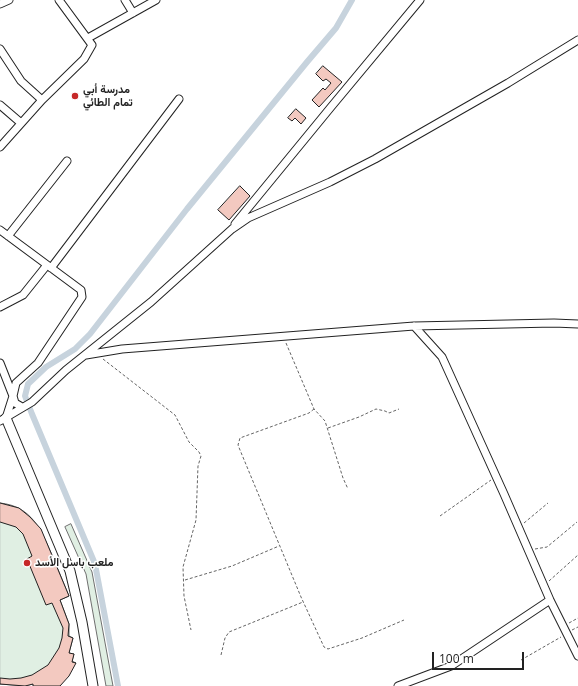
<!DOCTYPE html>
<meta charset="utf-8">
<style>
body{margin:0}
#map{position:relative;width:578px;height:686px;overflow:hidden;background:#fff;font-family:"Open Sans",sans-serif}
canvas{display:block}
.scale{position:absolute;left:432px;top:652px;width:92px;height:18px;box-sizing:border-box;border:2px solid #222;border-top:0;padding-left:5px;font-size:12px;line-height:14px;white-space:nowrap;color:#222;-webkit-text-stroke:3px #fff;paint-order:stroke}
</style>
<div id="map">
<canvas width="578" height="686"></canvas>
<div class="scale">100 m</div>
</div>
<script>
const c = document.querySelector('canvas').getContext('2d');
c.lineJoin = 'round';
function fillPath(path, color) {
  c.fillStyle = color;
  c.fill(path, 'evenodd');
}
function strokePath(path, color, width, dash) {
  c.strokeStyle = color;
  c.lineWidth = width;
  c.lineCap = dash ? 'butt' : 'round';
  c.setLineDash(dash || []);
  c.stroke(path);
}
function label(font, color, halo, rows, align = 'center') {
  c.font = font + ' "Open Sans",Vazirmatn,sans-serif';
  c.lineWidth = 3;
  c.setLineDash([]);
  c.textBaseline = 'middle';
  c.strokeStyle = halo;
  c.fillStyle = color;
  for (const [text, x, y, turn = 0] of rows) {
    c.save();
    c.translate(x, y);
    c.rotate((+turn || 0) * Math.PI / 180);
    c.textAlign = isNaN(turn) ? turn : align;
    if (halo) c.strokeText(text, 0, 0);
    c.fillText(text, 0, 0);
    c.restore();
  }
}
const green = new Path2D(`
 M0,503C32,506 41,530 52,555C58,569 63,582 69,596L60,600L69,624V636L73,638L69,653L74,654L72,661L76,663L41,686L33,684L25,686L0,684Z
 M71,524L92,572L113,686H106L86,574L65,527Z`);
const canal = new Path2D(`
 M118,686L95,564L32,414L25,396L28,384L46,367L75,349L90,334L187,209L307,62L336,28L352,0`);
const building = new Path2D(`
 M323,66L342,82L319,107L312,100L323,88L325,90L331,83L326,79L323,81L316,74Z
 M296,109L306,118L301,124L295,118L292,121L288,118Z
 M240,186L250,196L229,220L218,210Z
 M0,503L19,508L30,517L41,529L69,596L60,600L69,624L68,636L73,638L69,653L74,654L72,662L76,663L69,676L60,686H33V684L25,686L0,684V678L10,679L21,678L32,675L48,665L59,648L62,638L63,628L52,603L46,605L27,559L32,556L23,534L16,527L0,522Z`);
const path = new Path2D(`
 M286,343L314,409L325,421L343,478L348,489
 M103,359L175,415L189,442L199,452L201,456L198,466L196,520L183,567L184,596L191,630
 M314,409L309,413L240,438L238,445L240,450L301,597L324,647L328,649L362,638L404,620
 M328,428L359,417L376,409L385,411L389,413L399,409
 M440,516L491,480
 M524,523L548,503
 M535,549L547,547L577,522
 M185,580L232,566L279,546
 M549,581L578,555
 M569,623L578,618
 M572,630L578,627
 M221,655L225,638L229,632L303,602
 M521,660L561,637`);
const minor = new Path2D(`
 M125,0L133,13
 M0,4L9,0
 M88,38L156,0
 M0,49L21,81L42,100
 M0,105L21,123
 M0,147L42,100L84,59L92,45L59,0
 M235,224L331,107L420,0
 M0,230L81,290L82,297L38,363L16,383L13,396L15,403L22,407
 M8,236L67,161
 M51,268L179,99
 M0,307L23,295L47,265
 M414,326L442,357L504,494L550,600L578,656
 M86,355L122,349L414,326L554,323L578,324
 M0,363L13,396L6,418
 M0,421L32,402L66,370L151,302L232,229L248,218L330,182L375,159L508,83L578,40
 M398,686L451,666L550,600`);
const major = new Path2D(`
 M6,418L70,571L82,622L93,686`);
const markers = [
 [75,96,4,"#c62828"],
 [27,563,4,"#c62828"]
];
const poiNames = [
 ["مدرسة أبي",83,90],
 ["تمام الطائي",83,103],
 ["ملعب باسل الأسد",35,563]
];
fillPath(green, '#e0efe3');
strokePath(green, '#6f6f6f', 1);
strokePath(canal, '#c7d3dd', 6);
fillPath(building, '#f3c9c0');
strokePath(building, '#222', 1);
strokePath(minor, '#222', 9);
strokePath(major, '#222', 11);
strokePath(path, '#646464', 1, [3, 2]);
strokePath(minor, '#fff', 7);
strokePath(major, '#fff', 9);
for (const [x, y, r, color] of markers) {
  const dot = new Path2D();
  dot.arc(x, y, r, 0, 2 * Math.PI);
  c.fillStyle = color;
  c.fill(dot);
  strokePath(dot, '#fff', 1.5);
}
label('bold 11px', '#222', '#fff', poiNames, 'left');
</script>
